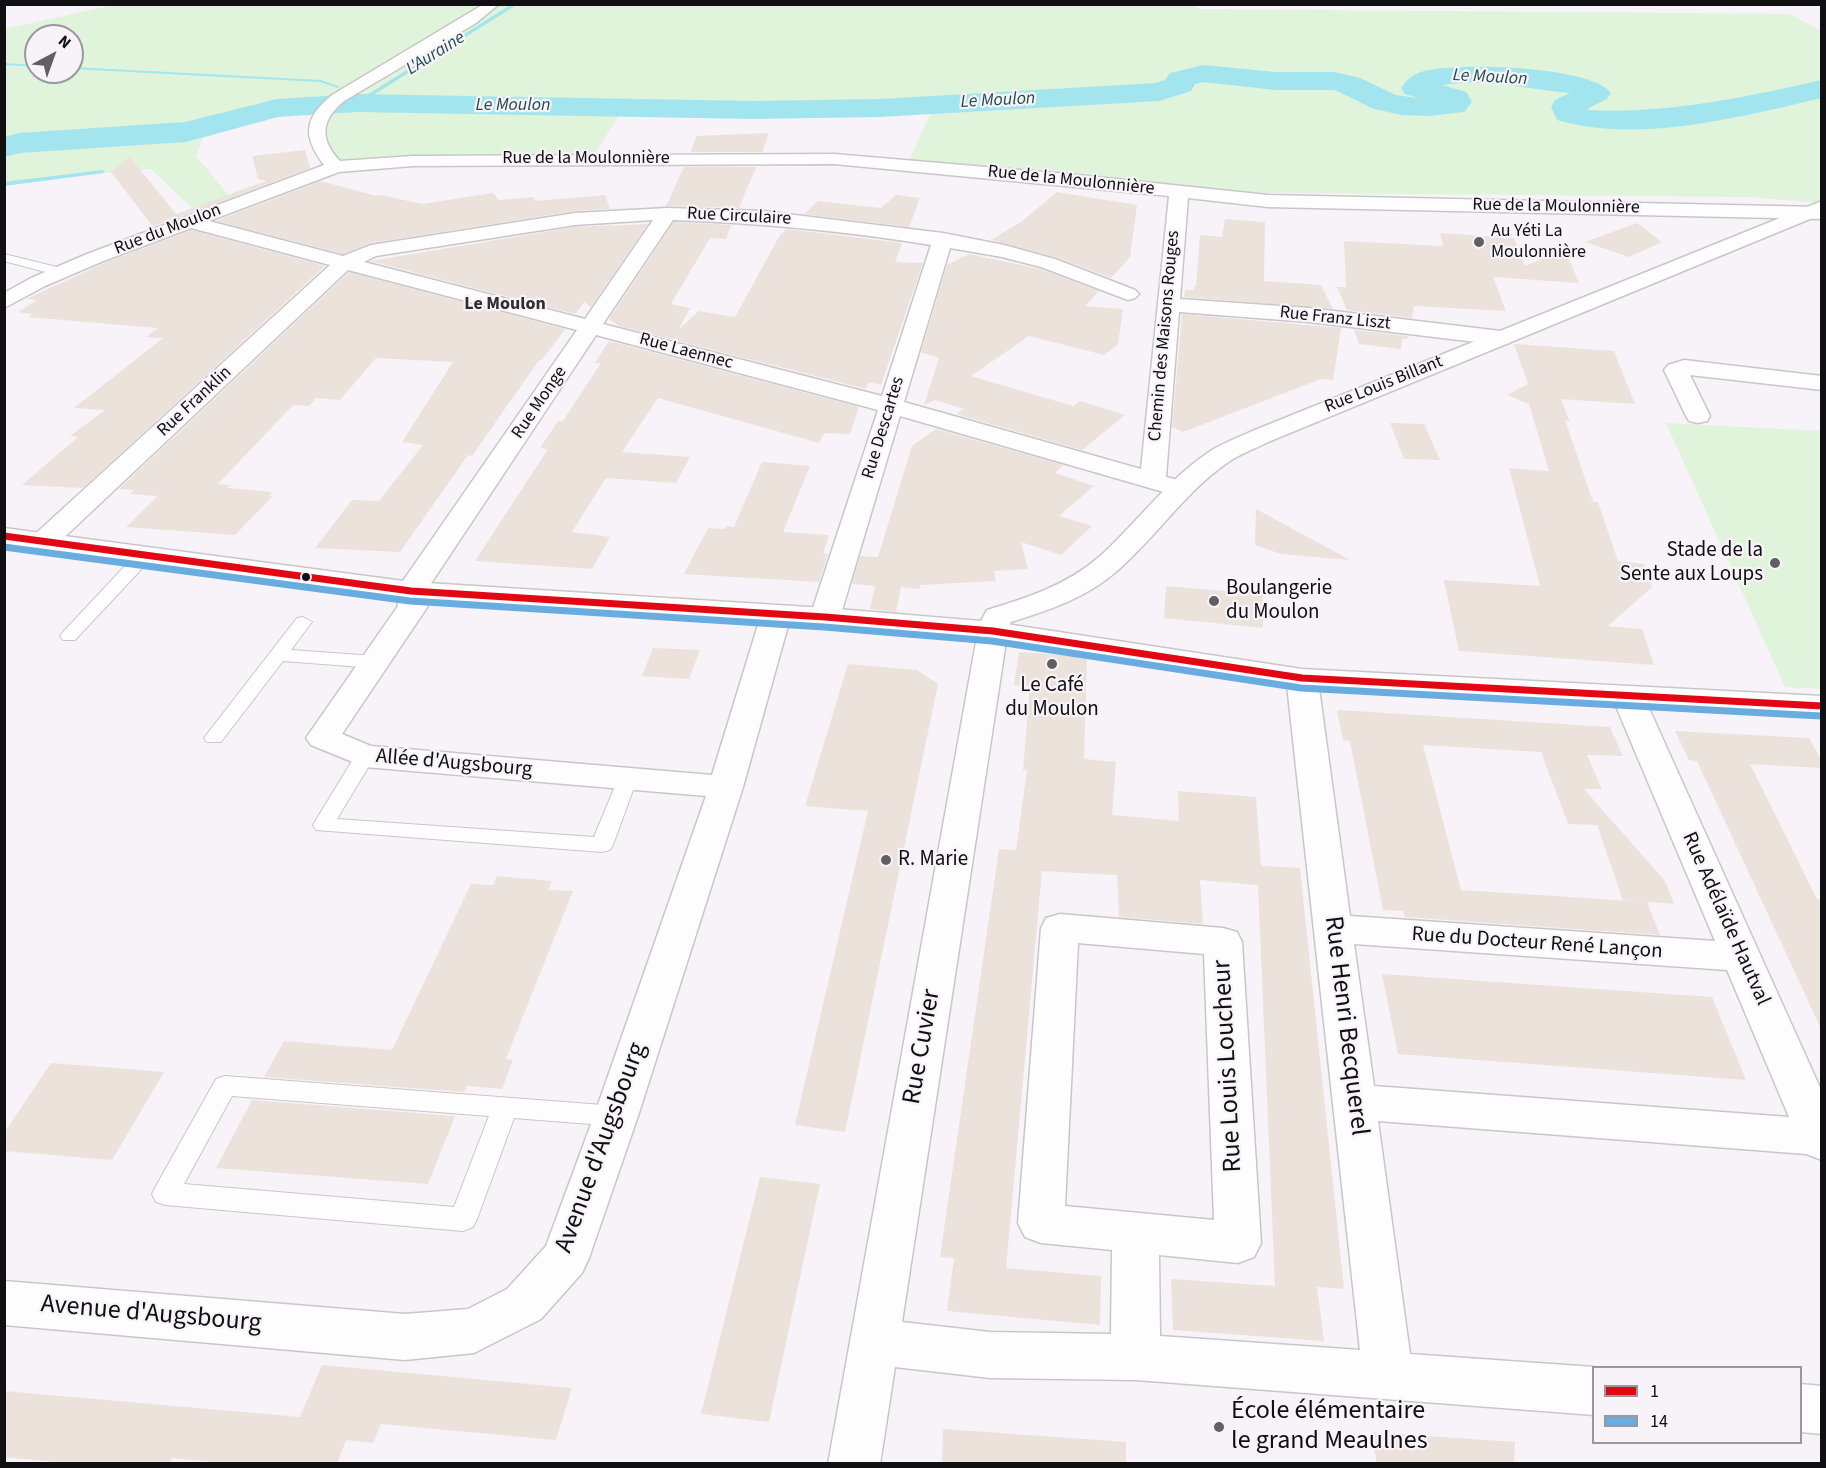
<!DOCTYPE html>
<meta charset="utf-8">
<style>
body{margin:0}
#map{position:relative;width:1826px;height:1468px;overflow:hidden;background:#f7f3f8;font-family:"Source Sans 3",sans-serif}
canvas{display:block}
.frame{position:absolute;inset:0;border:6px solid #100f11;pointer-events:none}
.legend{position:absolute;left:1592px;top:1366px;width:210px;height:78px;box-sizing:border-box;background:#f8f2f9;border:2px solid #9b979c;margin:0;padding:8px 10px;list-style:none;font-size:18px;color:#100f11}
.legend li{display:flex;align-items:center;gap:12px;height:30px}
.legend b{width:30px;border:2px solid #9b979c}
.north{position:absolute;left:24px;top:24px;width:60px;height:60px;box-sizing:border-box;background:#f8f2f9;border:2px solid #9b979c;border-radius:50%;rotate:41deg;font-size:16px;font-weight:700;line-height:24px;text-align:center;color:#100f11}
.north::after{content:'';display:block;margin:auto;width:21px;height:27px;background:#615f62;clip-path:polygon(50% 0,100% 100%,50% 72%,0 100%)}
</style>
<div id="map">
<canvas width="1826" height="1468"></canvas>
<div class="frame"></div>
<ul class="legend">
<li><b style="height:8px;background:#e30613"></b>1</li>
<li><b style="height:8px;background:#69acdf"></b>14</li>
</ul>
<div class="north">N</div>
</div>
<script>
const c = document.querySelector('canvas').getContext('2d');
c.lineJoin = 'round';
function fillPath(path, color) {
  c.fillStyle = color;
  c.fill(path, 'evenodd');
}
function strokePath(path, color, width, dash) {
  c.strokeStyle = color;
  c.lineWidth = width;
  c.lineCap = dash ? 'butt' : 'round';
  c.setLineDash(dash || []);
  c.stroke(path);
}
function label(font, color, halo, rows, align = 'center') {
  c.font = font + ' "Source Sans 3",sans-serif';
  c.lineWidth = 4.5;
  c.setLineDash([]);
  c.textBaseline = 'middle';
  c.strokeStyle = halo;
  c.fillStyle = color;
  for (const [text, x, y, turn = 0] of rows) {
    c.save();
    c.translate(x, y);
    c.rotate((+turn || 0) * Math.PI / 180);
    c.textAlign = isNaN(turn) ? turn : align;
    if (halo) c.strokeText(text, 0, 0);
    c.fillText(text, 0, 0);
    c.restore();
  }
}
const green = new Path2D(`
 M117,4H1193L1200,9L1790,14L1821,31V203L1748,197L1179,192L907,165L932,110L620,114L591,159L336,167L327,160L321,113H287L205,132L196,156L231,198L194,210L151,169L56,177L5,186L4,29ZM36,36H72V72H36Z
 M1666,423L1821,431V689L1785,687Z`);
const stream = new Path2D(`
 M512,4H518L359,104L354,103Z
 M4,63L36,65V67L4,65Z
 M72,67L321,80L340,87L338,88L320,82L72,69Z
 M102,170L105,172L104,173L4,186V182Z`);
const river = new Path2D(`
 M1203,65L1275,72H1335L1360,78L1396,95L1418,98L1405,94L1401,88C1405,82 1411,76 1418,73C1450,61 1592,66 1611,93L1607,99L1587,109L1590,110C1668,114 1746,97 1822,80V98C1740,117 1638,144 1557,120L1551,107L1555,100L1570,93C1529,89 1483,78 1442,85L1466,92L1472,102L1464,112L1428,116L1402,115L1374,109L1335,90H1275L1203,82L1195,84L1191,91L1159,101L880,117L753,119L357,112L278,117L186,142L20,153L4,157V137L19,133L185,122L277,99L357,94L753,101L880,99L1156,83L1165,80L1170,73Z`);
const building = new Path2D(`
 M769,133L762,152H690L697,136Z
 M305,150L310,168L153,227L111,172L130,157L176,214L266,181L258,179L252,156Z
 M684,167H756L739,208L666,206Z
 M321,181L376,196L381,195L422,204L493,193L499,200L533,197L535,201L605,195L610,209L575,211L371,243L343,254L216,221Z
 M1057,192L1137,205L1130,257L1111,278L1056,257L991,240L1021,222Z
 M896,195L920,198L909,227L804,214L818,201L881,208Z
 M1225,219L1265,222L1264,281L1321,285L1333,309L1184,297L1185,290H1194V286H1196L1200,235L1222,237Z
 M674,222L731,225L726,239L710,238L671,304L690,308L679,329L699,311L735,317L780,235L787,229L902,243L895,262L923,263L881,385L869,382L866,389L619,326L609,319Z
 M1637,223L1662,242L1629,257L1585,242Z
 M648,224L591,307L584,302L575,314L370,261L575,227Z
 M191,230L325,266L83,488L22,485L78,437L70,436L105,410L74,408L163,338L146,337L158,328L28,317L33,314L18,312L37,300L26,299L102,264Z
 M1440,233L1514,238L1525,266L1565,250L1579,283L1493,277L1506,311L1414,306L1412,318L1347,310L1337,287H1346L1344,241L1443,246Z
 M969,254L1040,269L1099,291L1085,306L1123,309L1118,344L1104,355L1029,336L971,376L1073,406L1080,401L1125,415L1082,450L956,414L964,409L935,400L924,405L939,358L921,352L947,265Z
 M349,272L565,329L542,360H539L472,456L468,455L400,552L315,548L352,500L379,501L423,445L402,442L453,362L376,358L340,400L316,398L309,406L293,405L218,484L230,485L227,488L273,492L269,496H273L235,535L126,527L158,496L130,494L134,490L119,489Z
 M1182,314L1341,328L1333,380L1321,379L1183,432L1172,427Z
 M1354,330L1408,336L1407,339H1402L1401,349L1359,344Z
 M609,341L859,407L850,434L824,433L819,443L658,398L622,452L690,457L676,483L606,478L572,532L610,537L592,569L475,561L548,449L540,448L558,421H563L601,363H595Z
 M1514,344L1614,351L1635,404L1561,399L1570,422L1565,420L1593,502H1598L1618,561L1644,564L1652,587L1608,626L1642,629L1654,665L1459,651L1444,580L1540,586L1509,468L1549,471L1529,404L1507,395L1528,384Z
 M1390,423L1424,424L1440,460L1404,459Z
 M936,429L1063,465L1055,473L1094,486L1059,516L1092,526L1061,555L1021,542L1028,569L994,571L996,581L920,585V589L901,587L896,612L870,609L875,586L852,584L860,556L878,557L912,446Z
 M762,462L810,466L783,532L829,535L823,554H828L819,582L684,574L708,528L725,529L726,526L734,527Z
 M1256,509L1350,560L1281,554L1255,545Z
 M1166,586L1263,594V628L1164,618Z
 M653,648L700,650L689,679L642,676Z
 M1019,652L1087,657L1084,759L1116,762L1112,815L1179,821L1178,791L1256,797L1261,866L1300,868L1344,1289L1317,1287L1324,1341L1173,1330L1171,1279L1275,1286L1258,885L1200,880L1203,924L1119,917L1117,875L1042,871L1006,1268L1101,1276L1100,1325L947,1311L954,1258L940,1257L999,849L1016,850L1027,770H1023L1030,686L1014,685Z
 M848,664L917,670L938,684L845,1132L795,1125L868,811L805,806Z
 M1337,710L1610,727L1623,756L1587,755L1602,789H1584L1665,881L1674,904L1623,900L1597,825L1568,824L1541,752L1423,745L1461,890L1647,902L1660,935L1405,917L1403,911L1383,910L1350,741L1343,740Z
 M1675,731L1809,738L1821,760V768L1750,764L1817,899L1821,900V1029L1697,761L1689,760Z
 M497,876L552,881L548,890L573,891L506,1059L513,1060L502,1089L467,1086L464,1092L264,1077L284,1041L392,1050L471,884L493,885Z
 M1382,974L1712,997L1746,1080L1398,1054Z
 M51,1063L164,1072L112,1160L4,1151V1133Z
 M252,1100L455,1116L428,1184L216,1168Z
 M760,1177L820,1184L769,1422L701,1414Z
 M322,1365L572,1388L556,1440L381,1424L373,1443L346,1440L337,1464H233L172,1458L170,1464H77L4,1457V1391L300,1417Z
 M943,1429L1126,1442V1464H942Z
 M1371,1432L1515,1442L1514,1464H1377Z`);
const service = new Path2D(`
 M4,254L65,269L67,272L61,276L4,261Z
 M144,551L150,552L152,556L150,560L75,640H63L60,636L63,632L138,552Z
 M303,617L312,622L291,650L375,656L384,662L375,668L283,661L221,742H207L204,738L207,734L297,618Z
 M365,750L372,752L375,756L337,819L594,837L620,774H634L637,779L613,845L610,850L602,852L316,830L313,825L355,756L358,752Z
 M225,1076L616,1106L625,1109L629,1116L625,1123L616,1126L514,1118L477,1219L473,1227L463,1231L165,1205L156,1202L152,1194L156,1186L216,1079ZM232,1096L489,1116L454,1207L184,1184Z`);
const minor = new Path2D(`
 M484,4H499L476,23L344,101C321,120 319,139 340,161L413,156L834,154L1068,174L1268,195L1822,207V219L1268,207L1188,198L1180,299L1309,308L1501,331L1509,333L1512,338L1509,343L1501,345L1309,322L1179,312L1166,477L1190,483L1194,489L1190,495L1181,497L900,416L840,617L836,623L825,626L814,623L810,617L878,410L596,335L426,591L428,606L342,734L371,746L712,775L761,615L765,609L776,606L787,609L791,615L743,787L638,1116L589,1258L582,1273L541,1319L474,1353L405,1360L4,1325V1281L405,1314L468,1309L507,1289L546,1246L594,1116L706,796L365,767L311,745L306,738L398,606L396,591L577,330L348,270L54,547L44,549L34,547L30,541L34,535L330,265L191,228L101,262L45,286L4,308V293L31,278L87,254L324,165C302,136 304,118 332,95ZM834,164L1169,196L1141,469L904,402L950,248L1002,257L1041,267L1128,300L1135,298L1139,294L1135,290L1055,259L1004,245L943,233L762,211L667,208L575,213L371,245L343,256L209,221L339,172L413,166ZM653,220L585,319L364,262L376,256L575,225ZM673,220C760,223 845,231 931,245L882,396L603,324Z
 M1684,360L1822,376V390L1690,375L1710,416L1707,421L1698,423L1689,421L1686,416L1664,370L1668,365Z
 M993,622L1302,669L1822,696V716L1648,706L1822,1092V1160L1806,1154L1378,1121L1410,1354L1594,1367V1415L1136,1380L990,1378L895,1367L880,1464H828L978,631L982,625ZM1006,642L1287,685L1360,1350L1160,1336L1159,1255L1238,1263L1254,1257L1261,1243L1242,942L1237,932L1223,928L1060,914L1046,918L1041,928L1018,1223L1025,1237L1041,1243L1112,1250L1111,1334L990,1332L902,1322ZM1319,688L1615,704L1715,941L1350,916ZM1078,943L1204,954L1214,1220L1065,1206ZM1354,944L1727,970L1789,1117L1374,1086Z
 M1800,1384L1822,1386V1434L1800,1432Z`);
const tertiary = new Path2D(`
 M1822,201V214L1268,442C1255,449 1239,454 1227,463C1185,492 1156,537 1118,570C1088,597 1050,610 1011,622L1004,637L993,640L825,626L411,600L4,544V528L411,582L825,608L981,621L987,610C1027,598 1067,585 1099,557C1136,524 1167,480 1209,452C1221,444 1237,438 1250,432Z`);
const bus1 = new Path2D(`
 M4,536L411,591L825,617L993,631L1302,678L1822,706`);
const bus2 = new Path2D(`
 M4,547L410,601L824,627L992,641L1301,688L1821,716`);
const markers = [
 [1479,242,6,"#615f62"],
 [1775,563,6,"#615f62"],
 [306,577,5,"#100f11"],
 [1214,601,6,"#615f62"],
 [1052,664,6,"#615f62"],
 [886,860,6,"#615f62"],
 [1219,1427,6,"#615f62"]
];
const farWaternames = [
 ["L'Auraine",436,54,-32],
 ["Le Moulon",1490,78,3],
 ["Le Moulon",998,101,-3],
 ["Le Moulon",513,106]
];
const farStreetnames = [
 ["Rue de la Moulonnière",586,159],
 ["Rue de la Moulonnière",1071,181,6],
 ["Rue de la Moulonnière",1556,207,1],
 ["Rue Circulaire",739,217,3],
 ["Rue du Moulon",168,230,-21],
 ["Rue Franz Liszt",1335,319,6],
 ["Chemin des Maisons Rouges",1165,336,-85],
 ["Rue Laennec",686,352,15],
 ["Rue Louis Billant",1384,385,-22],
 ["Rue Franklin",195,402,-43],
 ["Rue Monge",540,403,-56],
 ["Rue Descartes",884,428,-73]
];
const farPoinames = [
 ["Au Yéti La",1491,232],
 ["Moulonnière",1491,253]
];
const farNeighbourhoodnames = [
 ["Le Moulon",505,305]
];
const poiNames = [
 ["Stade de la",1763,551,"right"],
 ["Sente aux Loups",1763,575,"right"],
 ["Boulangerie",1226,589],
 ["du Moulon",1226,613],
 ["Le Café",1052,686,"center"],
 ["du Moulon",1052,710,"center"],
 ["R. Marie",898,860]
];
const streetNames = [
 ["Allée d'Augsbourg",454,764,5],
 ["Rue Adélaïde Hautval",1725,919,66],
 ["Rue du Docteur René Lançon",1537,944,4]
];
const nearStreetnames = [
 ["Rue Henri Becquerel",1345,1026,83],
 ["Rue Cuvier",923,1047,-80],
 ["Rue Louis Loucheur",1229,1066,-93],
 ["Avenue d'Augsbourg",602,1148,-70],
 ["Avenue d'Augsbourg",151,1315,5]
];
const nearPoinames = [
 ["École élémentaire",1231,1412],
 ["le grand Meaulnes",1231,1442]
];
fillPath(green, '#dff4db');
fillPath(stream, '#a3e5ee');
fillPath(river, '#a3e5ee');
fillPath(building, '#ece2dc');
strokePath(service, '#c9c6ca', 2);
strokePath(minor, '#c9c6ca', 3);
strokePath(tertiary, '#c9c6ca', 3);
fillPath(service, '#fefdfe');
fillPath(minor, '#fefdfe');
fillPath(tertiary, '#fefdfe');
strokePath(bus1, '#e30613', 7);
strokePath(bus2, '#69acdf', 7);
for (const [x, y, r, color] of markers) {
  const dot = new Path2D();
  dot.arc(x, y, r, 0, 2 * Math.PI);
  c.fillStyle = color;
  c.fill(dot);
  strokePath(dot, '#f8f2f9', 2);
}
label('italic 18px', '#214d51', '#f8f2f9', farWaternames);
label('18px', '#100f11', '#f8f2f9', farStreetnames);
label('18px', '#100f11', '#f8f2f9', farPoinames, 'left');
label('bold 18px', '#302c31', '#f8f2f9', farNeighbourhoodnames);
label('21px', '#100f11', '#f8f2f9', poiNames, 'left');
label('21px', '#100f11', '#f8f2f9', streetNames);
label('26px', '#100f11', '#f8f2f9', nearStreetnames);
label('26px', '#100f11', '#f8f2f9', nearPoinames, 'left');
</script>
